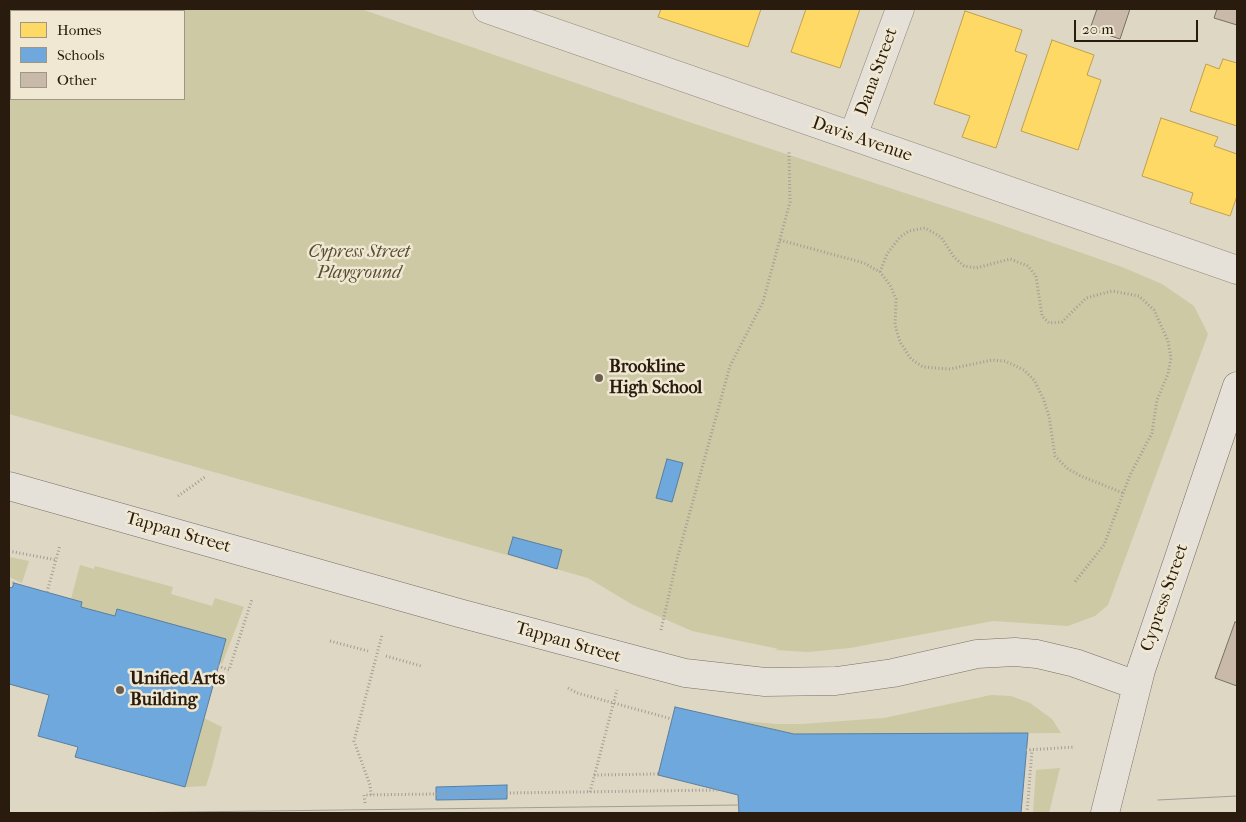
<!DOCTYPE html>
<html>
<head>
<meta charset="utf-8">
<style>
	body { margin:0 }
	#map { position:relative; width:1246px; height:822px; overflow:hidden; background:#ded7c4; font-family:"IM FELL French Canon",serif }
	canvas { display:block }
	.frame { position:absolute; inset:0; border:10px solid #291c0e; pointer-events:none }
	.legend { position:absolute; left:10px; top:10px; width:175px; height:90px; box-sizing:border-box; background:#f0e8d2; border:1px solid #a09684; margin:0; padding:6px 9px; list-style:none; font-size:15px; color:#291c0e }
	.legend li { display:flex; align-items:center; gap:10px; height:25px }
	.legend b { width:25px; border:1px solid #a09684 }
	.scale { position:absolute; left:1074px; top:20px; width:124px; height:22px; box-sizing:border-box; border:2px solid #291c0e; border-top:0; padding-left:6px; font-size:15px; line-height:18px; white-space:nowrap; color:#291c0e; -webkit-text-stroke:4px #f0e8d2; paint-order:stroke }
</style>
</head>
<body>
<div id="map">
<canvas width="1246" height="822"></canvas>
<div class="frame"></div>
<ul class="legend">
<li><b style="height:14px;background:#ffd966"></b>Homes</li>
<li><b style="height:14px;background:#6fa8dc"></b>Schools</li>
<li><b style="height:14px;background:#c9b9a9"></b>Other</li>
</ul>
<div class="scale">20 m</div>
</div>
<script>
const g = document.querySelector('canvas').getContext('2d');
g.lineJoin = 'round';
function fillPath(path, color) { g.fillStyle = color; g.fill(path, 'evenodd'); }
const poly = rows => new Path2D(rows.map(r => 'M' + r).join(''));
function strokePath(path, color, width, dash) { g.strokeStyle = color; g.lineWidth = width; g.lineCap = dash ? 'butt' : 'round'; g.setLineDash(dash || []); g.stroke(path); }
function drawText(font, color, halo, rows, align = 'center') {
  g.font = font + ' "IM FELL French Canon",serif'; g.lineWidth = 5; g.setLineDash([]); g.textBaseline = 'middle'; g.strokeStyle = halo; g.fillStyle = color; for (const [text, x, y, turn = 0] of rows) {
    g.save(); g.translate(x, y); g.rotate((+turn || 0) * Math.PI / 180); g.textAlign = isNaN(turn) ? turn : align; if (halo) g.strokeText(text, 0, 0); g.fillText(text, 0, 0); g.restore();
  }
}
fillPath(poly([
	[9,9,361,9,689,122,990,221,1122,267,1162,284,1194,306,1208,334,1108,605,1095,616,1068,626,993,621,850,648,808,652,775,650,779,649,692,631,633,605,588,578,9,414],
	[11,11,184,11,184,99,11,99],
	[9,557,29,561,22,583,9,577],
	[80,565,94,569,95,566,173,587,171,594,212,606,215,598,244,607,222,664,165,623,117,609,115,616,81,607,82,602,71,599],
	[991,695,1011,696,1030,703,1052,719,1061,733,794,734,733,720,776,724,801,724,884,718],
	[204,718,222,727,212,767,206,786,185,787],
	[1060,768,1049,813,1033,813,1036,770]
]), '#ccc9a4');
const homes = poly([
	[661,9,761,9,748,47,658,17,661,9],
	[806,9,860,9,840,68,791,52,806,9],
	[965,11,1022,30,1015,51,1027,55,996,148,962,137,970,116,934,104,965,11],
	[1052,40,1094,55,1087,75,1101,80,1078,150,1021,131,1052,40],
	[1223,59,1237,63,1237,126,1190,111,1206,64,1219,69,1223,59],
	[1161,118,1218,137,1214,146,1237,154,1237,196,1230,216,1190,203,1193,193,1142,176,1161,118]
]);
fillPath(homes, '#ffd966');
strokePath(homes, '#bfa04c', 1);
const schools = poly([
	[667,459,683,463,672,502,656,498,667,459],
	[513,537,562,550,557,569,508,554,513,537],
	[14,583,82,602,81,607,115,616,117,609,226,639,185,787,75,757,78,747,38,736,49,695,9,684,9,587,12,588,14,583],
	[675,707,794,734,1028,733,1021,813,739,813,738,795,658,775,675,707],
	[507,785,507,799,436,800,436,787,507,785]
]);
fillPath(schools, '#6fa8dc');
strokePath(schools, '#5a7e9e', 1);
const building = poly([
	[1097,9,1130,9,1120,39,1090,29,1097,9],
	[1217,9,1237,9,1237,25,1214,18,1217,9],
	[1235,622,1237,623,1237,686,1215,678,1235,622]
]);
fillPath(building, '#c9b9a9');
strokePath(building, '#767065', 1);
const street = poly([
	[487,9,1237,270],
	[853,136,900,9]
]);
const secondary = poly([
	[9,486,459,613,685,673,765,682,836,681,893,673,977,654,1015,652,1037,654,1075,663,1136,685],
	[1105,813,1141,670,1237,386]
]);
strokePath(street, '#8f897d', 29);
strokePath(secondary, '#767065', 29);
strokePath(poly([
	[780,240,864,263,880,272,890,285,896,299,895,325,900,342,911,359,923,367,950,369,992,360,1005,361,1024,370,1034,380,1043,398,1049,416,1055,456,1068,469,1081,476,1123,493],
	[880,272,887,254,900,237,909,231,925,228,941,237,954,257,964,266,976,268,1010,259,1028,266,1036,276,1042,316,1049,323,1062,322,1086,298,1112,291,1139,296,1154,310,1168,341,1171,358,1168,374,1157,400,1152,433,1130,475,1104,545,1074,583],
	[178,496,205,477],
	[9,551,56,560],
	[9,582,14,583],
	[47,592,60,545],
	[661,630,677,559,730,366,763,302,790,202,789,152],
	[330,641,368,651],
	[386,656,421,666],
	[218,666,229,670,252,599],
	[568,688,577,693,672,719],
	[1026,750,1075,747],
	[594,775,658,774],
	[590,792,617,690],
	[371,795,370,785,354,741,382,635],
	[365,803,364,795,719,790],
	[1027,813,1032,750]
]), '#a29d95', 3, [1, 2.5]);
strokePath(street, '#e5e1d8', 28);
strokePath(secondary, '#e5e1d8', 28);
strokePath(poly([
	[1158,800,1237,796],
	[107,813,739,805]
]), '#a29d95', 1);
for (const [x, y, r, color] of [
	[599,378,5,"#685d4e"],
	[120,690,5,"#685d4e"]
]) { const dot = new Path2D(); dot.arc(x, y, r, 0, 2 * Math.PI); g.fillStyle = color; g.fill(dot); strokePath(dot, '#f0e8d2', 2); }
drawText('18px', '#291c0e', '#f0e8d2', [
	["Dana Street",877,72,-70],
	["Davis Avenue",862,140,19],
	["Tappan Street",178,533,16],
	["Cypress Street",1165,598,-71],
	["Tappan Street",568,643,16]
]);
drawText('italic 18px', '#564d33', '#f0e8d2', [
	["Cypress Street",359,253],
	["Playground",359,274]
]);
drawText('bold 18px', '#291c0e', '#f0e8d2', [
	["Brookline",609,368],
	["High School",609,389],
	["Unified Arts",130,680],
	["Building",130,701]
], 'left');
</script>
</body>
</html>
